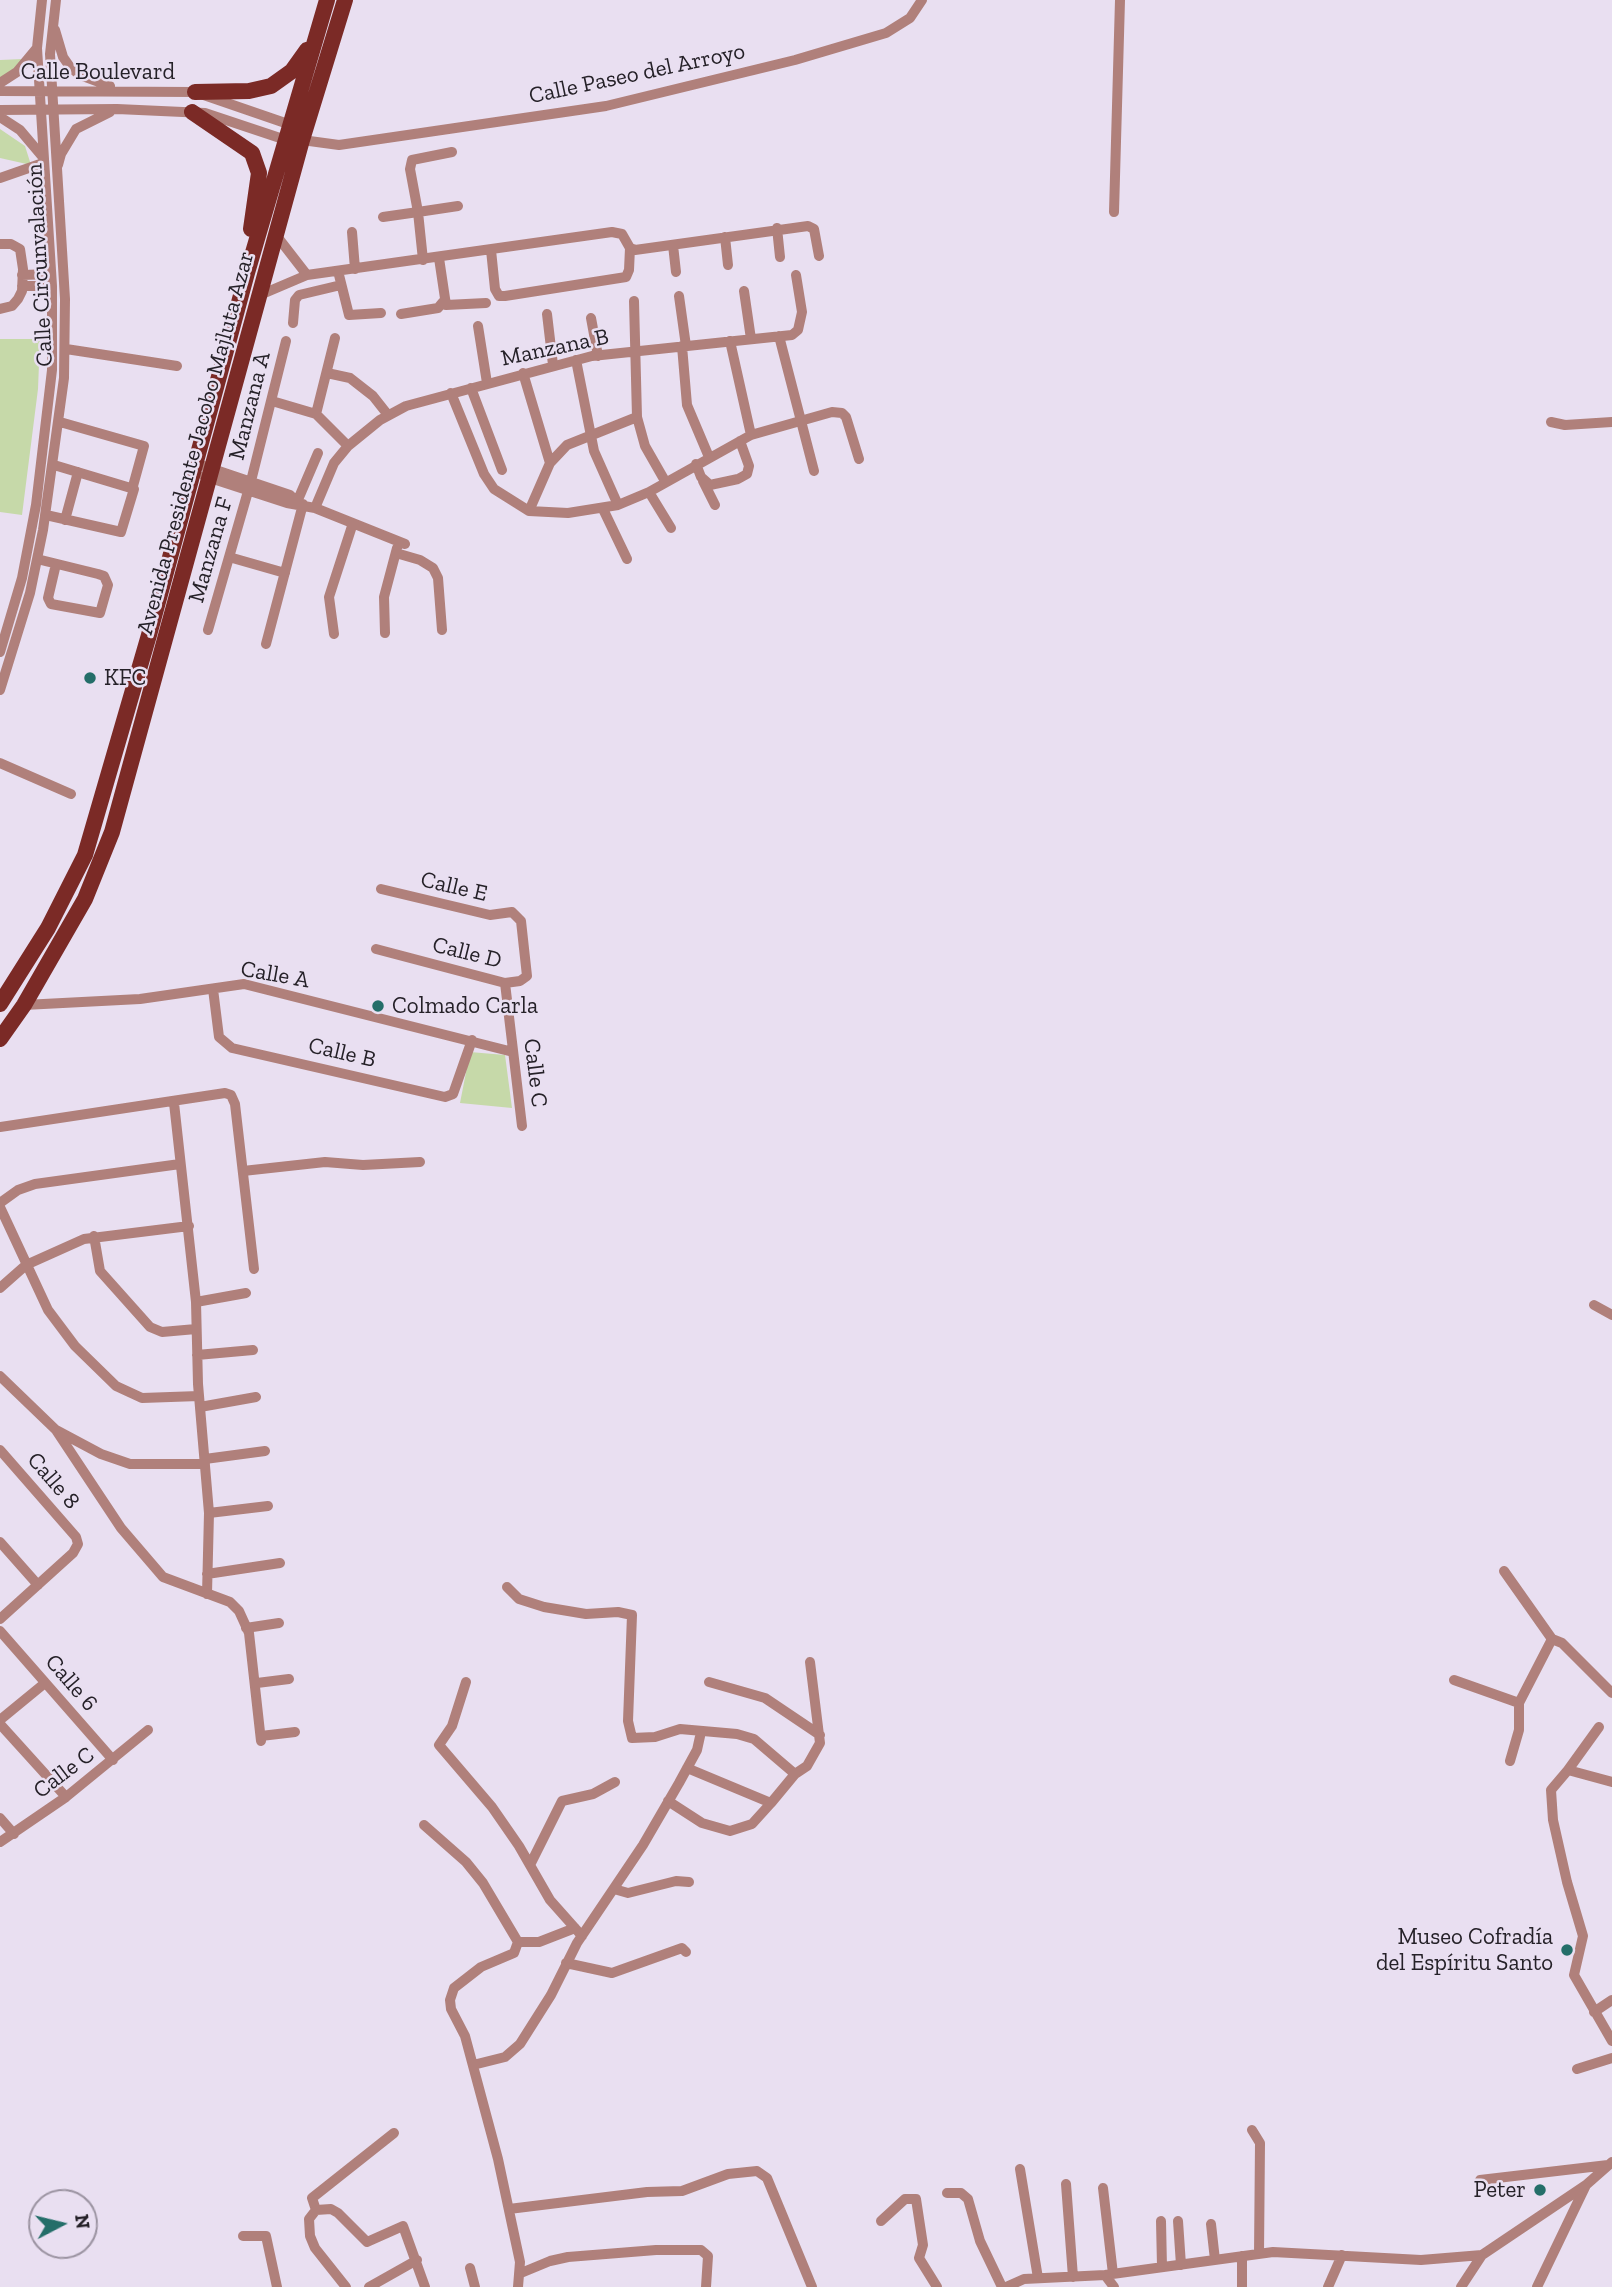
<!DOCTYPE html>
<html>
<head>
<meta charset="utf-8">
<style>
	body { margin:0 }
	#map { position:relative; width:1612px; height:2287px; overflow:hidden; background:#e9dff1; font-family:"Zilla Slab",serif }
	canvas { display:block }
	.north { position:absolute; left:28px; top:2189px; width:70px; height:70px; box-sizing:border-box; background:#e9dff1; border:2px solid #9b93a1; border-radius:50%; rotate:83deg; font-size:19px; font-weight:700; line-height:28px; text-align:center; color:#252128 }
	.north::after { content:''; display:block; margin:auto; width:24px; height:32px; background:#246e69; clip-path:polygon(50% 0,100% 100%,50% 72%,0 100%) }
</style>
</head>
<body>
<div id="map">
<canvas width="1612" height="2287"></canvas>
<div class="north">N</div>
</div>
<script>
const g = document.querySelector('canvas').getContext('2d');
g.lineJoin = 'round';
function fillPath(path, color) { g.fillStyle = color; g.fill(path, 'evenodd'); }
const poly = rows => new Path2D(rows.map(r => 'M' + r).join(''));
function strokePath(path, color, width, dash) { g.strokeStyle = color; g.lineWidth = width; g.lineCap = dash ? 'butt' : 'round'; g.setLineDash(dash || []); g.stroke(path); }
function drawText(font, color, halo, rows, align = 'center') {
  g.font = font + ' "Zilla Slab",serif'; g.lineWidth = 5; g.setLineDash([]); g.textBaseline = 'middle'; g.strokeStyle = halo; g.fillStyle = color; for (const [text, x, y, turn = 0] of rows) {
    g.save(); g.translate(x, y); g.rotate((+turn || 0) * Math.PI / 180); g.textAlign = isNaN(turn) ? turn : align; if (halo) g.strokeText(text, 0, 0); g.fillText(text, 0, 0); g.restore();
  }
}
fillPath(poly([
	[23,59,13,76,0,80,0,60],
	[0,129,25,146,31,165,0,158],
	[0,339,40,339,38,389,22,515,0,512],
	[470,1052,505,1055,512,1108,460,1103]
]), '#c6d9a9');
strokePath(poly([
	[55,30,63,57,70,67,80,75,110,86],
	[0,83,17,72,37,48],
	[0,91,195,92,291,125],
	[0,110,117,109,205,113,286,140],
	[0,117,20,130,42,156],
	[302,140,339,145,606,106,795,60,886,33,910,18,922,0],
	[58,165,61,154,76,129,110,112],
	[0,178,43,163],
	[1114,212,1120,0],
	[383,217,418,212,410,169,412,160,452,152],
	[777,228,780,257],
	[352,232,355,269],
	[276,235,307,275],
	[725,237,728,265],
	[0,244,11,244,20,249,23,269,22,291,18,299,12,306,0,309],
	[673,245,676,272],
	[491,250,495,289,499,296,505,296,626,277,629,270,630,248],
	[439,258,446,305,486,303],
	[423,260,418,212,458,206],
	[338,271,349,315,381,313],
	[22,275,51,274],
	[22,286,52,286],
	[744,291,751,339],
	[260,295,307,275,612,232,622,234,630,248,635,250,808,226,814,229,819,256],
	[679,296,686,346],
	[634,301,637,417,645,446,665,481],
	[401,314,438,308,443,302],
	[547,314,553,365],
	[591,318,598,356],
	[293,323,295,300,299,295,341,285],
	[478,326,487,383],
	[779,336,814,471],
	[730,341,751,435],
	[682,346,687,405,709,457],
	[66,349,177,366],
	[576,360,594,451,618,505],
	[327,373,350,378,373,396,388,415],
	[523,373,550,463],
	[471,388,502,470],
	[451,393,484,474,494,489,529,511,568,513,618,505,649,492,751,435,832,412,842,413,846,417,859,459],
	[272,401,316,414,348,446],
	[316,414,335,338],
	[60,422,144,446,133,486],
	[1551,422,1565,425,1612,422],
	[195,463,290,495,297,502],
	[696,464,701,477,710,485,738,479,747,474,749,466,740,441],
	[204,476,287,503,315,508,405,544],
	[703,481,715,505],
	[649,492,671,528],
	[297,502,318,453],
	[315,508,334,463,348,446,380,420,406,406,592,356,792,335,798,330,802,312,796,275],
	[603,509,627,559],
	[529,511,550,463,567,445,637,417],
	[46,515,121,532,134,489,54,465],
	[65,520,78,472],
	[396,553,420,560,433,568,438,578,442,630],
	[229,557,285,573],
	[37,559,98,574,104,576,108,585,100,613,51,604,48,598,56,564],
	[208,630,251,481,286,341],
	[385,633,384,597,397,548],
	[334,634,329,597,353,523],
	[266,644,303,504],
	[0,652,22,578,36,505,52,370,52,286,37,48,42,0],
	[0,690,30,593,43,530,64,378,65,299,50,54,56,0],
	[0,763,71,794],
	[376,949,505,983,520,981,527,976,521,921,512,912,490,915,381,889],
	[505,983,522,1126],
	[213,989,219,1037,232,1048,445,1097,453,1094,472,1040],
	[24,1005,140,999,244,984,513,1052],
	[174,1103,196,1302,198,1384,209,1513,207,1594],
	[0,1127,225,1093,231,1095,235,1104,254,1269],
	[243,1171,325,1162,363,1165,420,1162],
	[0,1203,18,1190,35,1184,180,1164],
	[0,1207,48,1310,75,1346,116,1386,142,1398,199,1396],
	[94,1236,100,1271,150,1327,162,1332,196,1329],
	[0,1288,26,1265,84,1239,189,1226],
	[196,1302,246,1293],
	[1594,1305,1612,1315],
	[197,1355,253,1350],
	[0,1376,56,1430,101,1454,130,1464,205,1464],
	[200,1407,256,1397],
	[56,1430,121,1528,163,1577,230,1602,239,1611,249,1633,261,1741],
	[0,1450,76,1537,78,1544,73,1553,0,1619],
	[205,1459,265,1451],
	[209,1513,268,1506],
	[0,1542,38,1585],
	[1504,1571,1552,1639,1562,1643,1612,1693],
	[207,1574,280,1563],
	[507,1587,519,1599,544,1607,586,1614,618,1612,632,1615,628,1721,632,1738,655,1737,680,1729,737,1734,754,1739,795,1774],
	[246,1628,279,1623],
	[0,1631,113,1760],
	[1454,1680,1519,1703],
	[466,1682,452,1726,439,1745,492,1807,519,1846,550,1900,582,1936],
	[709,1682,765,1698,820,1735],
	[257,1683,289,1679],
	[0,1720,45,1683],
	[0,1724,66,1797],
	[1599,1727,1568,1770,1612,1782],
	[261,1736,295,1732],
	[1510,1761,1519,1730,1519,1703,1552,1639],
	[687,1768,771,1803,795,1774,807,1766,820,1743,810,1662],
	[1568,1770,1551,1790,1553,1820,1567,1882,1583,1936,1574,1975,1612,2041],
	[668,1801,702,1823,730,1831,752,1824,771,1803],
	[0,1818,14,1834],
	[424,1825,466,1862,483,1883,518,1942,539,1942,575,1928],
	[0,1842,66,1797,148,1730],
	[530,1865,562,1801,593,1794,615,1782],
	[614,1889,628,1893,676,1881,689,1882],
	[566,1963,612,1973,682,1948,686,1952],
	[1594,2012,1612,2000],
	[473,2065,505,2057,520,2044,551,1995,577,1943,643,1845,679,1783,697,1750,701,1732],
	[1577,2069,1612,2058],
	[1252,2130,1260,2143,1259,2254],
	[1020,2169,1038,2278],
	[1480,2180,1608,2165],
	[1066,2184,1073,2277],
	[1103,2188,1113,2274],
	[947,2193,961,2193,968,2199,980,2241,1002,2287],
	[509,2209,647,2192,682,2191,728,2174,757,2171,767,2178,812,2287],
	[316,2210,312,2198,394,2133],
	[881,2221,905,2199,916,2199,923,2245,919,2258,937,2287],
	[1161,2221,1162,2267],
	[1178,2221,1181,2265],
	[1211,2224,1215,2260],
	[243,2236,266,2236,277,2287],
	[1242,2256,1242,2287],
	[470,2268,475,2287],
	[521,2273,550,2261,568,2257,656,2250,701,2250,708,2256,706,2287],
	[1105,2275,1114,2287],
	[346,2287,315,2248,310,2236,309,2219,316,2210,331,2209,338,2213,367,2242,403,2226,425,2287],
	[369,2287,417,2260],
	[518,2287,520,2262,498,2159,465,2036,451,2009,450,2000,454,1988,481,1967,514,1953,518,1942],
	[1006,2287,1024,2279,1105,2275,1273,2252,1421,2260,1482,2255],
	[1328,2287,1342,2255],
	[1461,2287,1482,2255,1586,2185],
	[1537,2287,1586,2185,1612,2162]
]), '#b0807b', 10);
strokePath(poly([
	[195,92,249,91,271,86,292,71,307,50],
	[192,112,252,153,259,173,251,229],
	[0,1004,48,928,85,855,149,635,247,273,327,0],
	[0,1039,24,1005,85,899,112,832,302,140,345,0]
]), '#7b2a26', 16);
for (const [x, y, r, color] of [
	[90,678,7,"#246e69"],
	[378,1006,7,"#246e69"],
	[1567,1950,7,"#246e69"],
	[1540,2190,7,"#246e69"]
]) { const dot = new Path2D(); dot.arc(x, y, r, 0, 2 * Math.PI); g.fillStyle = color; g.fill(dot); strokePath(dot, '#e9dff1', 2.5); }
drawText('23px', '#252128', '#e9dff1', [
	["Calle Boulevard",98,72],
	["Calle Paseo del Arroyo",637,74,-12],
	["Calle Circunvalación",40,265,-93],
	["Manzana B",555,348,-12],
	["Manzana A",250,406,-76],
	["Avenida Presidente Jacobo Majluta Azar",196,443,-75],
	["Manzana F",211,550,-74],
	["Calle E",454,887,13],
	["Calle D",467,953,14],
	["Calle A",275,975,10],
	["Calle B",342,1053,13],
	["Calle C",535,1073,83],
	["Calle 8",53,1481,49],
	["Calle 6",71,1683,49],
	["Calle C",64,1773,-37]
]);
drawText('23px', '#252128', '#e9dff1', [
	["KFC",104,678],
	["Colmado Carla",392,1006],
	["Museo Cofradía",1553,1937,"right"],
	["del Espíritu Santo",1553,1963,"right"],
	["Peter",1526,2190,"right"]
], 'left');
</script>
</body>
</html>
